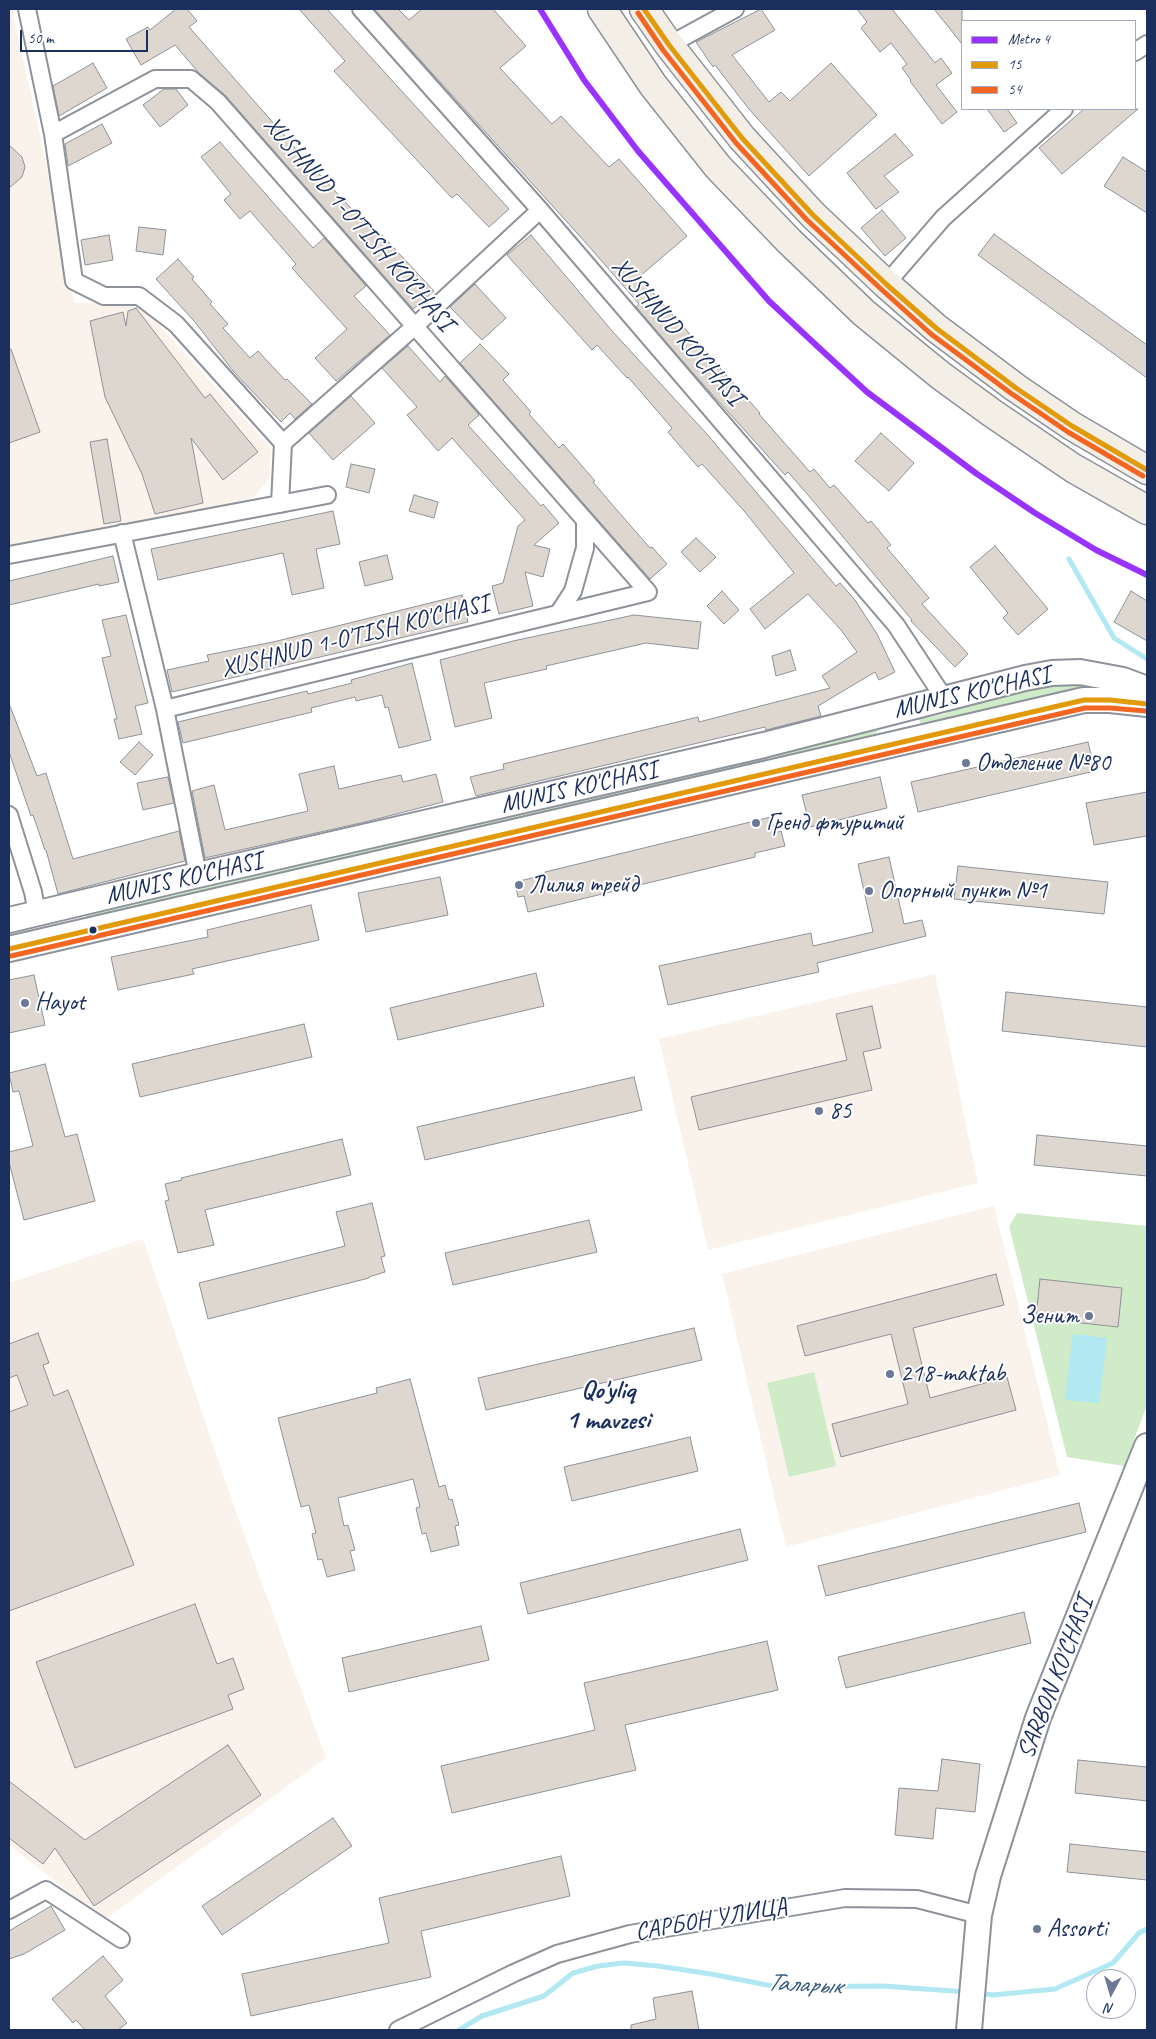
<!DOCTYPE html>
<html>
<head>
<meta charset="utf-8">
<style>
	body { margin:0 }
	#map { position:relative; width:1156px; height:2039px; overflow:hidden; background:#fff; font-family:Caveat,sans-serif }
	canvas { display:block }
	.frame { position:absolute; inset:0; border:10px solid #1b2f5e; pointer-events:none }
	.legend { position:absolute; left:961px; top:20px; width:175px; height:90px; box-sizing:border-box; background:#fff; border:1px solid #a4acbf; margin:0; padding:6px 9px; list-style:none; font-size:15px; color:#1b2f5e }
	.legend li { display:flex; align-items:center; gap:10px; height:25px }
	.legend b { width:25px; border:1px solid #a4acbf }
	.north { position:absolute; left:1086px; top:1969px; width:50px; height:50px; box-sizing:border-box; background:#fff; border:1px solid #a4acbf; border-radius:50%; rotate:186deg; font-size:14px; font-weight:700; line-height:20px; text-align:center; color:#1b2f5e }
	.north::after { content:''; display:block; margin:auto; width:18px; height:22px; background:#6b7896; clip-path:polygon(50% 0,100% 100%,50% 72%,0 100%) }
	.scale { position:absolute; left:20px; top:30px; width:128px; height:22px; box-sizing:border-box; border:2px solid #1b2f5e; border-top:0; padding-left:6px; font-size:15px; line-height:18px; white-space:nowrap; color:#1b2f5e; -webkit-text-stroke:4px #fff; paint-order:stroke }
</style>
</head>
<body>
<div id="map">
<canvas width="1156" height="2039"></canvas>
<div class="frame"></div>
<ul class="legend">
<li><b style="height:6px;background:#93f"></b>Metro 4</li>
<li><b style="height:6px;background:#e19a09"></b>15</li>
<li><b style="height:6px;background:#f26522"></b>54</li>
</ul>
<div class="north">N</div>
<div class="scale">50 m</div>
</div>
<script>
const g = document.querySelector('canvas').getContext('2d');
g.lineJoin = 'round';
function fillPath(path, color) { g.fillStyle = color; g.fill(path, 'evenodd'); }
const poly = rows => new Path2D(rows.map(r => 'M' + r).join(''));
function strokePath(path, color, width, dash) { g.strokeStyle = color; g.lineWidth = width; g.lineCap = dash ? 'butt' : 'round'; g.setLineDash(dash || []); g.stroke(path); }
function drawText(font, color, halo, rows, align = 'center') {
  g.font = font + ' Caveat,sans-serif'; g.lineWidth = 4; g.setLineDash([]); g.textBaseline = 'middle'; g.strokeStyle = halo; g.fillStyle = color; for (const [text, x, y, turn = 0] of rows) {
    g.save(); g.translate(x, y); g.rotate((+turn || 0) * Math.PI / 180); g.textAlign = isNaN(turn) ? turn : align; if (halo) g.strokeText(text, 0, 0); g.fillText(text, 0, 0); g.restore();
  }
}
fillPath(poly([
	[9,9,12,9,40,135,74,303,138,302,271,448,269,479,253,498,165,519,9,547],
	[935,974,978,1183,708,1250,659,1039],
	[994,1206,1060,1475,786,1547,722,1274],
	[143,1239,237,1515,326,1758,104,1920,9,1845,9,1283]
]), '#faf3ec');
fillPath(poly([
	[1054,680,1086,681,1092,687,1087,693,923,729,919,719,945,714,965,702],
	[876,728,878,739,778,762,776,751],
	[752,757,756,767,88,922,86,913],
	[1017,1213,1147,1226,1147,1405,1124,1466,1067,1457,1009,1226],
	[814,1372,836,1466,789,1477,767,1383]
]), '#cfebc8');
fillPath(poly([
	[1073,1334,1107,1338,1099,1403,1065,1400]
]), '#b1e8f1');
strokePath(poly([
	[1069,559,1114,638,1147,659],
	[978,1993,993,1995,1055,1989,1113,1963,1139,1933,1147,1929],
	[459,2030,482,2016,544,1996,573,1973,598,1966,624,1963,658,1966,711,1974,777,1987,883,1986,967,1992]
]), '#b1e8f1', 5);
const building = poly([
	[176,9,187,9,197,21,189,27,305,159,377,236,380,233,434,291,413,309,225,95,199,73,175,45,141,65,126,39,148,27,150,30,176,9],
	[299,9,327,9,509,209,489,227,457,194,452,198,334,71,345,61,299,9],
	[374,9,398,9,409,20,422,9,493,9,526,46,500,68,552,124,561,116,609,167,619,159,687,236,639,277,760,413,759,414,810,472,814,469,830,488,834,485,868,523,871,521,891,545,887,548,929,598,922,604,968,654,955,667,911,621,912,620,814,502,788,472,785,475,692,372,636,307,639,304,586,243,374,9],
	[761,9,775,30,732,55,769,102,781,92,790,101,831,63,877,115,809,176,748,108,715,65,713,67,696,42,761,9],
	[857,9,892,9,935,63,941,58,952,73,936,85,957,112,942,124,910,81,911,80,902,68,907,64,891,43,880,52,861,28,867,22,857,9],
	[934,9,962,9,962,44,934,9],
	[93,63,107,88,59,116,53,86,93,63],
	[164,89,176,89,188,105,160,127,143,105,164,89],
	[987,109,1007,109,1017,123,1004,132,987,109],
	[1084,109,1138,109,1062,174,1039,148,1084,109],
	[102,124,112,143,68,166,65,144,102,124],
	[895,134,913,155,884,176,899,192,876,209,847,173,895,134],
	[220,142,313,248,324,238,366,286,354,296,390,335,336,381,315,358,347,329,292,268,296,264,250,211,240,219,224,200,231,194,201,157,220,142],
	[9,145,22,157,25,167,22,177,9,188,9,145],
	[1123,157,1147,172,1147,213,1104,186,1123,157],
	[882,210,906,238,885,256,861,228,882,210],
	[139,227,166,230,163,255,136,251,139,227],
	[994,234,1147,345,1147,378,978,255,994,234],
	[109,235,113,260,85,265,81,240,109,235],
	[531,235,613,332,705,432,836,586,840,583,855,600,877,634,895,672,879,680,875,672,818,706,821,716,766,730,765,727,476,796,470,777,504,769,503,764,698,717,699,722,830,688,822,676,857,652,841,630,808,594,765,629,750,609,794,573,745,512,702,464,698,467,668,432,672,428,628,377,627,378,597,345,592,350,507,255,531,235],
	[178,259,194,277,192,279,212,302,210,304,228,324,223,328,250,358,258,351,285,380,287,379,312,404,295,419,290,413,281,422,234,372,194,321,156,279,178,259],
	[475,284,506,318,482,340,450,307,475,284],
	[136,308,205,398,210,394,258,452,223,480,191,438,203,503,155,514,142,474,105,397,90,321,123,312,126,326,128,311,136,308],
	[480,344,509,374,503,380,531,412,529,414,559,448,563,444,595,481,593,482,616,509,650,548,652,547,667,564,650,579,460,363,480,344],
	[408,346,440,382,445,376,479,415,468,425,541,506,543,504,559,523,534,545,550,549,543,577,525,572,533,606,499,614,492,586,503,583,518,526,525,520,452,438,438,451,407,415,417,407,382,368,408,346],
	[9,349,11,349,40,432,9,443,9,349],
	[351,396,375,423,333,460,309,433,351,396],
	[881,433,914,463,889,491,855,461,881,433],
	[107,439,121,521,104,524,90,442,107,439],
	[351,464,375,469,369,493,346,487,351,464],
	[414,495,438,502,434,518,409,511,414,495],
	[333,511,340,544,316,549,324,588,292,595,283,553,158,580,151,549,333,511],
	[696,538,716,557,700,572,681,552,696,538],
	[995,546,1048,609,1018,635,1003,618,1008,613,970,567,995,546],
	[387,555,393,579,365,586,359,562,387,555],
	[113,556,119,582,99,586,99,584,9,605,9,581,113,556],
	[722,591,739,610,724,624,707,606,722,591],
	[1131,591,1147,601,1147,641,1114,622,1131,591],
	[462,595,468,622,172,692,167,670,209,661,207,655,273,642,462,595],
	[126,615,148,703,135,706,142,734,119,739,114,719,117,719,102,658,111,656,102,620,126,615],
	[634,615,701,622,698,649,646,643,546,666,547,669,484,683,492,718,455,727,440,660,513,641,634,615],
	[790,650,796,670,776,676,772,656,790,650],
	[412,663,431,740,399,748,388,707,385,708,382,695,356,701,355,697,311,708,312,712,183,743,178,722,307,691,308,694,352,683,351,680,412,663],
	[9,706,10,706,37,776,46,773,73,859,179,831,185,861,58,894,46,850,45,850,33,815,31,816,9,752,9,706],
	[139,742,153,755,135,775,120,762,139,742],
	[1088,742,1095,771,918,812,911,782,1088,742],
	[334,766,339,789,401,775,403,782,436,774,443,802,365,822,205,858,192,791,214,785,225,830,308,811,299,774,334,766],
	[168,777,174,803,143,810,137,783,168,777],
	[880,777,887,808,810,827,802,795,880,777],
	[1147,792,1147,836,1094,845,1086,803,1147,792],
	[771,817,775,833,781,831,785,846,755,853,755,857,528,912,524,896,518,897,515,882,545,875,545,872,771,817],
	[889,857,904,924,922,920,926,936,817,963,819,972,668,1005,659,966,811,933,813,946,873,932,858,864,889,857],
	[958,866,1108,882,1104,914,954,899,958,866],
	[440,877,448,915,366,932,358,893,440,877],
	[311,905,319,940,192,969,194,974,118,990,111,957,208,937,207,930,311,905],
	[536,973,544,1006,398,1040,390,1008,536,973],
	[34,975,45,1025,9,1033,9,980,34,975],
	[1006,992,1147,1007,1147,1047,1002,1031,1006,992],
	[872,1006,881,1048,863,1052,872,1090,699,1130,691,1097,847,1060,836,1014,872,1006],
	[304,1024,312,1057,140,1097,132,1064,304,1024],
	[45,1064,65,1137,77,1134,95,1201,24,1220,9,1162,9,1152,33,1146,19,1091,13,1092,9,1073,45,1064],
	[634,1077,642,1110,425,1160,417,1127,634,1077],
	[1037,1135,1147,1146,1147,1176,1034,1165,1037,1135],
	[342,1139,351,1175,205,1210,214,1245,178,1253,165,1201,169,1200,165,1184,182,1180,181,1178,342,1139],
	[372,1203,385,1256,381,1257,385,1272,369,1277,369,1278,208,1319,199,1283,345,1246,336,1212,372,1203],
	[589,1220,597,1252,453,1285,445,1253,589,1220],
	[996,1274,1004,1305,913,1328,930,1398,1007,1377,1016,1410,841,1457,832,1424,908,1404,891,1334,805,1356,797,1326,996,1274],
	[1040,1279,1122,1288,1118,1327,1036,1318,1040,1279],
	[694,1328,702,1360,486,1410,478,1378,694,1328],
	[38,1333,49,1363,43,1365,54,1396,68,1390,134,1565,9,1611,9,1412,28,1405,17,1375,9,1378,9,1344,38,1333],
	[410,1379,439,1487,445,1485,449,1500,452,1499,459,1525,455,1526,459,1545,431,1552,426,1533,422,1534,416,1508,420,1507,413,1479,338,1498,344,1526,348,1525,355,1550,350,1551,355,1570,327,1577,322,1559,318,1560,312,1534,316,1533,309,1505,301,1507,278,1418,377,1393,376,1388,410,1379],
	[690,1437,698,1471,572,1501,564,1467,690,1437],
	[1079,1503,1086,1532,826,1596,818,1566,1079,1503],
	[740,1529,748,1560,528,1614,520,1583,740,1529],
	[195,1604,217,1664,233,1658,244,1689,228,1695,233,1709,75,1768,36,1662,195,1604],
	[1024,1612,1031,1643,846,1688,838,1657,1024,1612],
	[481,1626,489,1660,349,1692,342,1658,481,1626],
	[767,1641,778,1690,625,1725,636,1770,452,1813,441,1766,595,1730,584,1683,767,1641],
	[228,1745,261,1795,94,1906,55,1848,43,1864,9,1838,9,1781,85,1840,228,1745],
	[942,1759,980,1764,975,1812,936,1808,933,1839,895,1835,899,1788,938,1791,942,1759],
	[1078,1760,1147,1767,1147,1801,1075,1793,1078,1760],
	[333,1818,352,1846,222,1935,202,1906,333,1818],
	[1070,1844,1147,1852,1147,1880,1067,1872,1070,1844],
	[561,1856,570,1896,421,1931,431,1977,251,2016,242,1974,389,1943,379,1898,561,1856],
	[51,1906,65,1930,24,1954,9,1959,9,1931,51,1906],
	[103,1956,123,1980,105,1996,127,2023,118,2030,85,2030,76,2020,73,2023,52,1999,103,1956],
	[692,1991,699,2030,631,2030,631,2025,656,2019,653,1998,692,1991]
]);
fillPath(building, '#ded7cf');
strokePath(building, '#8e929a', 1);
const street = poly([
	[27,9,53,134,74,281,104,296,139,296,176,324,283,443,280,504],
	[361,9,540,210,896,625,944,698],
	[669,45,735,9],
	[1135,52,1147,44],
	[53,134,155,79,191,79,218,102,648,592,165,709],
	[886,284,943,218,1064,109],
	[283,443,415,326,540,210],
	[122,533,165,709,198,875],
	[9,555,327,495],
	[558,614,573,591,585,548,585,520],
	[9,815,33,892,37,914],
	[9,1910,46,1890,121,1939],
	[398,2030,514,1973,557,1954,630,1934,845,1898,917,1899,979,1915]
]);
const secondary = poly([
	[9,920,198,875,764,745,1025,678,1052,673,1080,672,1123,680,1147,689],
	[9,949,1084,700,1110,700,1147,704],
	[969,2030,979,1915,988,1876,1038,1718,1147,1446]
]);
const highway = poly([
	[602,9,653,85,718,167,789,241,864,313,940,375,992,413,1073,468,1147,510],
	[644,9,669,45,742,138,813,215,886,284,936,328,1016,388,1072,426,1147,470]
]);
strokePath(street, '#8e929a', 20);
strokePath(secondary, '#8e929a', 28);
strokePath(highway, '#8e929a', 31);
strokePath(street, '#fff', 16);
strokePath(secondary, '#fff', 24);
strokePath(highway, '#f3efe7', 28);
strokePath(poly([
	[644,9,669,45,742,138,813,215,886,284,936,328,1016,388,1072,426,1147,470],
	[9,949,1084,700,1110,700,1147,704]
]), '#e19a09', 5);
strokePath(poly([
	[638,13,663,50,736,143,807,220,881,289,931,334,1012,394,1068,432,1143,476],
	[11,956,1085,708,1110,708,1146,711]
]), '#f26522', 5);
strokePath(poly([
	[540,9,584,80,638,151,769,301,816,345,867,392,977,474,1035,513,1096,550,1147,575]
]), '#93f', 6);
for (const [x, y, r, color] of [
	[966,763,5,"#6b7896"],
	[756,823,5,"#6b7896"],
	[519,885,5,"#6b7896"],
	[869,891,5,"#6b7896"],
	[93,930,4.5,"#1b2f5e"],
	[25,1003,5,"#6b7896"],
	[819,1111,5,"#6b7896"],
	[1089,1316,5,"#6b7896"],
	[890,1374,5,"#6b7896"],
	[1037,1929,5,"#6b7896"]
]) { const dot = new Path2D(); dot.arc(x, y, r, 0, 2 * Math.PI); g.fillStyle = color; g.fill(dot); strokePath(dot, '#fff', 2); }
drawText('25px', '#1b2f5e', '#fff', [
	["XUSHNUD 1-O'TISH KO'CHASI",358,224,49],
	["XUSHNUD KO'CHASI",677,332,49],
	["XUSHNUD 1-O'TISH KO'CHASI",355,637,-14],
	["MUNIS KO'CHASI",972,693,-13],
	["MUNIS KO'CHASI",579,788,-13],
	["MUNIS KO'CHASI",184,879,-13],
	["SARBON KO'CHASI",1056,1678,-69],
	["САРБОН УЛИЦА",711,1920,-10]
]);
drawText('25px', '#1b2f5e', '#fff', [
	["Отделение №80",976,763],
	["Гренд фтуритий",766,823],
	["Лилия трейд",529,885],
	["Опорный пункт №1",879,891],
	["Hayot",35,1003],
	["85",829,1111],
	["Зенит",1079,1316,"right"],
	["218-maktab",900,1374],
	["Assorti",1047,1929]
], 'left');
drawText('bold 26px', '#1b2f5e', '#fff', [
	["Qo'yliq",608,1391],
	["1 mavzesi",608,1421]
]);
drawText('italic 26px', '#385b81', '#fff', [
	["Таларык",804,1985,3]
]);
</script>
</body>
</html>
